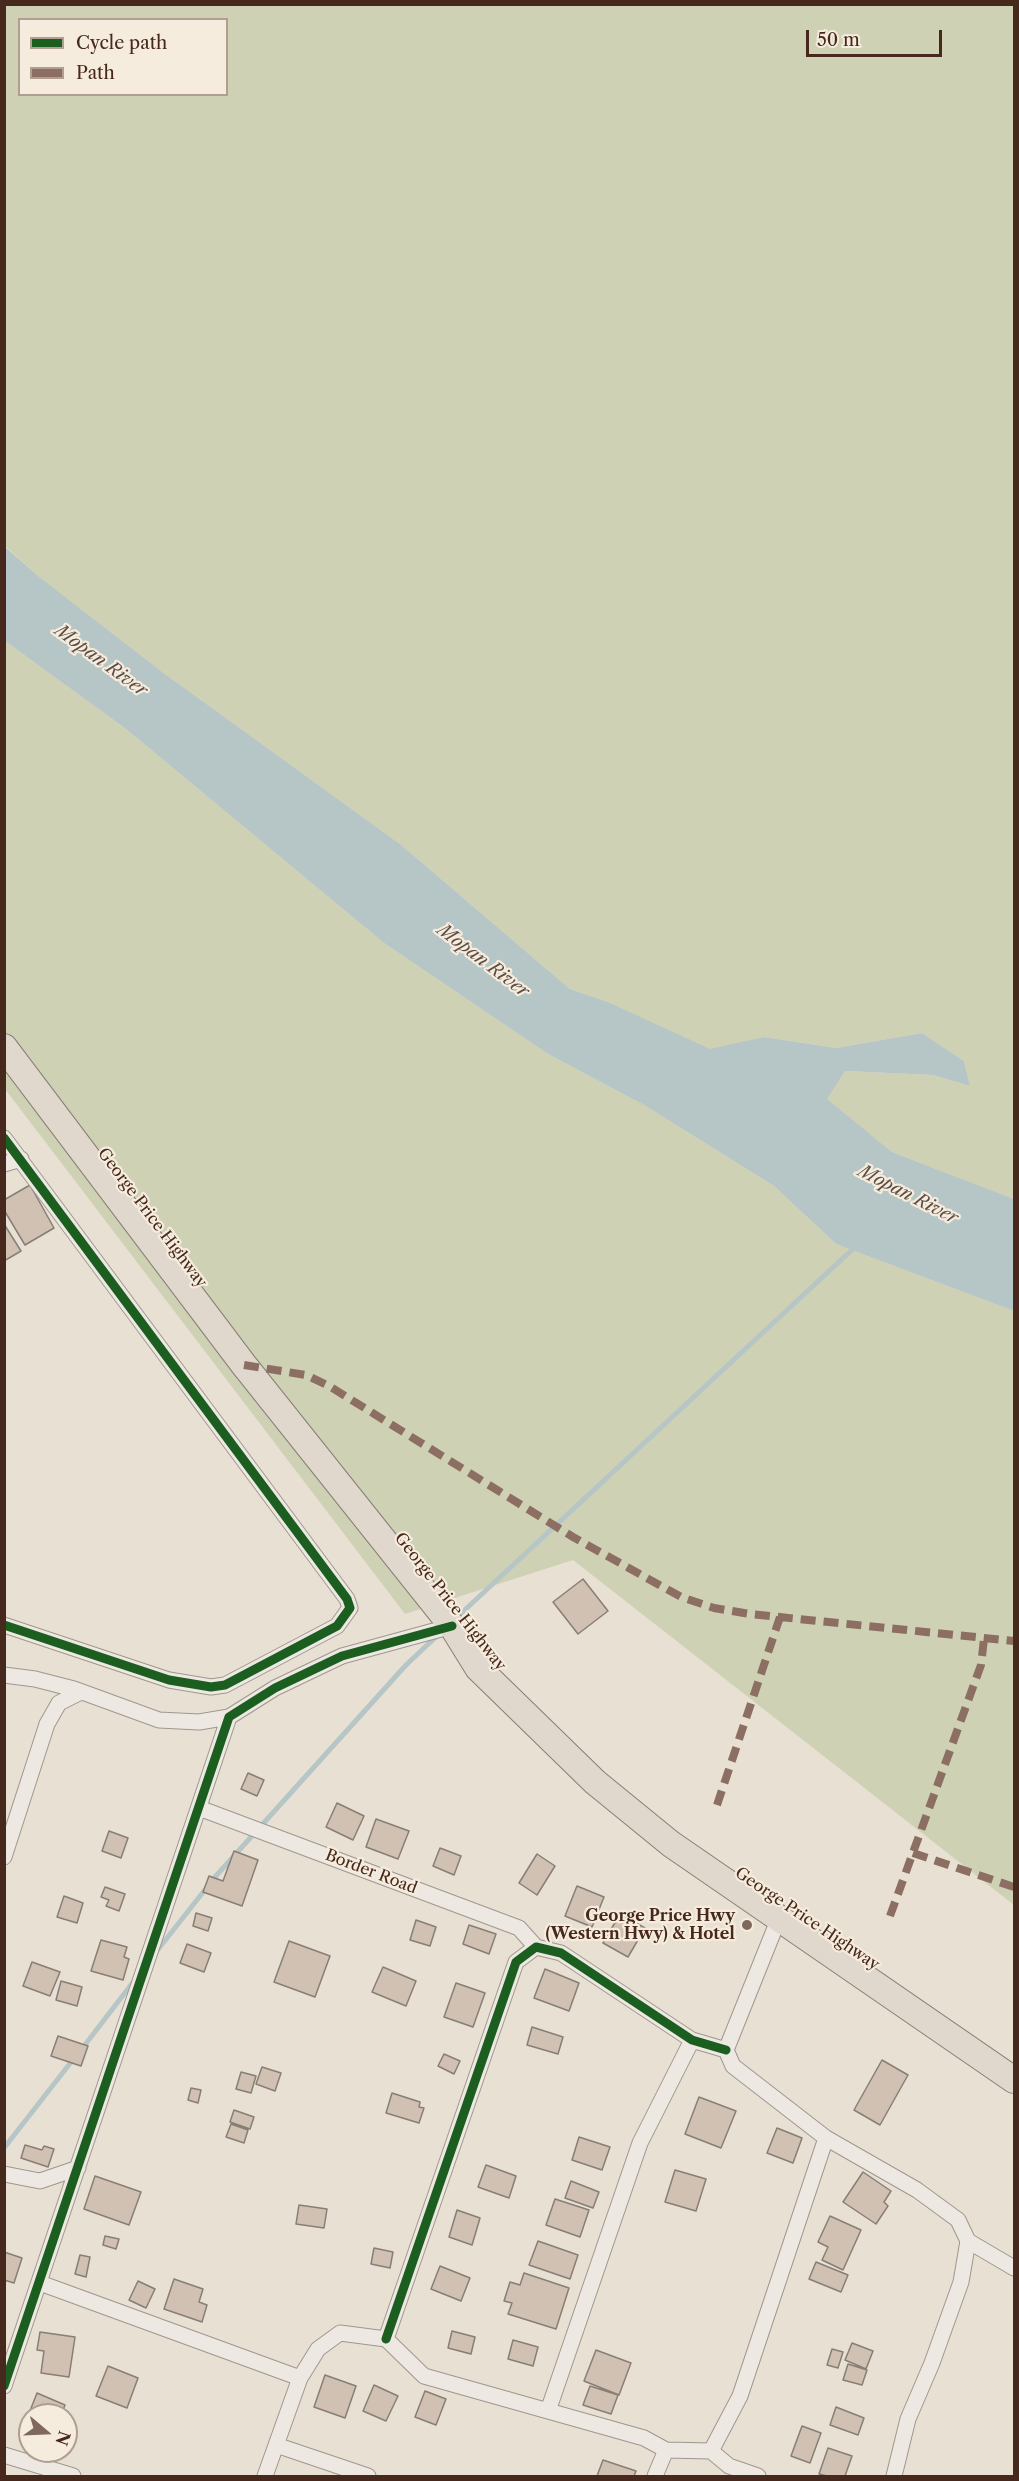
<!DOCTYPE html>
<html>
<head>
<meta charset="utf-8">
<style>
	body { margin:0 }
	#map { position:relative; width:1019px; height:2481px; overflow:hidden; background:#e8e0d3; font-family:"Libre Caslon Text",serif }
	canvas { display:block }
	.frame { position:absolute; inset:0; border:6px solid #46291c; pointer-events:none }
	.legend { position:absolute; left:18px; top:18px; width:210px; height:78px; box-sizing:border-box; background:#f6ecdd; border:2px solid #b09e90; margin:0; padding:8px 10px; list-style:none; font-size:18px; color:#46291c }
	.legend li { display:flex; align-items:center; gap:12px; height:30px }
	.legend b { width:30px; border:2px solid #b09e90 }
	.north { position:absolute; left:18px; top:2403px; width:60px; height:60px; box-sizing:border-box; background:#f6ecdd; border:2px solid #b09e90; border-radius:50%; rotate:109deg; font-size:16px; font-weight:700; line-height:24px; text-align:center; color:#46291c }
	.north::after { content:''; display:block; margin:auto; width:21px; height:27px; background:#7f695c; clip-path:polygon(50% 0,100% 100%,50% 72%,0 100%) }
	.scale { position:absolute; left:806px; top:30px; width:136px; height:27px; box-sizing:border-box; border:3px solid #46291c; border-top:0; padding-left:8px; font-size:18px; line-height:21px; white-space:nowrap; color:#46291c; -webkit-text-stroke:4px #f6ecdd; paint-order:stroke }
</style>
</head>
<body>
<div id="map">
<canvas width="1019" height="2481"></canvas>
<div class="frame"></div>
<ul class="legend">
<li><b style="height:8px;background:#1b5e20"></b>Cycle path</li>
<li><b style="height:8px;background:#8d6e63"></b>Path</li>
</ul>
<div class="north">N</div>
<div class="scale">50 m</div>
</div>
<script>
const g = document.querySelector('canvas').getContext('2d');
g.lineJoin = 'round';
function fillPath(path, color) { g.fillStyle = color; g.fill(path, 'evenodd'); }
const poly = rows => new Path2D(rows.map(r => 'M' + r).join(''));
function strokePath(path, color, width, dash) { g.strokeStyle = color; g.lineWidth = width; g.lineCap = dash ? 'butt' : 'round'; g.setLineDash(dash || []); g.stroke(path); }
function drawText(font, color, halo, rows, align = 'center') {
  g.font = font + ' "Libre Caslon Text",serif'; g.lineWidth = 4.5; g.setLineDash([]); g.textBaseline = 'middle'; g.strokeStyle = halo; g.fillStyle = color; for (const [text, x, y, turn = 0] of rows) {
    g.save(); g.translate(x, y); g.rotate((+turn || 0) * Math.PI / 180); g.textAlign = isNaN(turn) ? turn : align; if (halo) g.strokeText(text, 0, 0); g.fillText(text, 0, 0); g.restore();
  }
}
fillPath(poly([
	[4,5,1014,5,1014,1199,892,1152,826,1099,845,1071,933,1075,970,1086,964,1061,922,1033,836,1048,764,1037,710,1050,608,1002,570,989,400,844,165,674,37,575,5,546],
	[20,20,226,20,226,94,20,94],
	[5,641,126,729,384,943,548,1054,644,1105,774,1186,836,1244,1014,1311,1014,1905,573,1560,405,1614,5,1089]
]), '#ced1b3');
fillPath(poly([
	[4,546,37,575,165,674,400,844,570,989,608,1002,710,1049,764,1037,836,1048,922,1033,964,1061,970,1086,933,1075,845,1071,827,1099,892,1152,1014,1199,1014,1311,836,1244,774,1186,644,1105,548,1054,384,943,126,729,5,641]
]), '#b6c6c6');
strokePath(poly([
	[454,1620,856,1246],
	[156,1952,215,1877,406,1665,439,1634],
	[81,2050,134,1981],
	[4,2148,75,2057]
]), '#b6c6c6', 5);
const building = poly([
	[30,1185,54,1228,25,1245,4,1210,4,1200,30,1185],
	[4,1224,21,1251,4,1261,4,1224],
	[583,1579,608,1611,578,1634,553,1602,583,1579],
	[248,1773,264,1780,257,1796,241,1789,248,1773],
	[337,1803,364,1816,353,1840,326,1827,337,1803],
	[376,1819,409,1831,398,1859,366,1847,376,1819],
	[109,1831,128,1838,121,1858,102,1851,109,1831],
	[440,1848,461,1856,454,1875,433,1866,440,1848],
	[234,1851,258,1860,242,1906,203,1892,209,1876,223,1881,234,1851],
	[537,1854,555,1866,537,1895,519,1883,537,1854],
	[577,1886,604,1897,592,1927,565,1916,577,1886],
	[105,1887,125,1894,119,1911,106,1906,109,1900,101,1897,105,1887],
	[64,1896,83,1903,77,1923,57,1917,64,1896],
	[196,1913,212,1918,208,1931,193,1926,196,1913],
	[620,1914,645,1928,628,1957,603,1943,620,1914],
	[416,1920,436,1927,430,1946,410,1940,416,1920],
	[469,1925,496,1934,489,1954,463,1944,469,1925],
	[101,1940,127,1947,124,1957,129,1959,123,1980,91,1971,101,1940],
	[289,1941,330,1956,315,1997,274,1982,289,1941],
	[187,1944,211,1953,204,1972,180,1963,187,1944],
	[32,1962,60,1972,50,1996,23,1986,32,1962],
	[383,1967,416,1981,406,2006,372,1992,383,1967],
	[545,1969,579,1983,569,2011,534,1998,545,1969],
	[61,1981,82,1987,77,2006,56,2000,61,1981],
	[456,1983,485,1993,473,2027,444,2017,456,1983],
	[532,2027,563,2037,558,2054,527,2045,532,2027],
	[58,2036,88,2046,81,2066,51,2056,58,2036],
	[444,2054,460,2061,454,2074,438,2066,444,2054],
	[882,2060,908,2075,880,2125,854,2110,882,2060],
	[262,2067,281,2073,275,2091,256,2084,262,2067],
	[241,2072,256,2076,251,2093,236,2089,241,2072],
	[191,2088,201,2090,198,2103,188,2100,191,2088],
	[392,2093,420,2102,419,2107,424,2108,419,2123,386,2113,392,2093],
	[699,2097,736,2111,721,2148,685,2134,699,2097],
	[234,2110,254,2117,250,2129,230,2122,234,2110],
	[231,2124,248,2130,244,2143,226,2137,231,2124],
	[777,2128,802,2138,793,2163,767,2153,777,2128],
	[579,2137,610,2147,602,2170,572,2160,579,2137],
	[25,2145,42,2150,44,2146,54,2149,48,2167,21,2158,25,2145],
	[486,2165,516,2176,509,2198,478,2187,486,2165],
	[675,2170,706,2179,696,2211,665,2202,675,2170],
	[863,2172,891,2191,884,2202,888,2206,876,2224,843,2202,863,2172],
	[95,2176,141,2192,129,2225,84,2209,95,2176],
	[571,2181,599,2192,593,2208,565,2198,571,2181],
	[555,2199,589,2210,580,2237,546,2225,555,2199],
	[299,2205,327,2209,324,2228,296,2224,299,2205],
	[457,2210,480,2218,472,2245,449,2237,457,2210],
	[830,2216,861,2230,843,2270,822,2260,828,2247,818,2242,830,2216],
	[105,2236,119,2239,116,2249,103,2245,105,2236],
	[538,2241,578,2255,570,2279,529,2265,538,2241],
	[374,2248,393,2252,390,2268,371,2264,374,2248],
	[4,2252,22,2258,14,2283,4,2280,4,2252],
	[80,2255,90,2257,86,2277,75,2274,80,2255],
	[816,2262,848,2275,841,2292,809,2279,816,2262],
	[440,2266,470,2278,461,2301,431,2289,440,2266],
	[524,2273,569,2288,556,2329,508,2314,512,2303,504,2301,510,2282,520,2285,524,2273],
	[174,2279,203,2289,199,2302,207,2305,202,2322,164,2309,174,2279],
	[138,2281,155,2289,146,2308,129,2300,138,2281],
	[452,2331,475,2337,471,2354,448,2348,452,2331],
	[40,2332,75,2337,69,2377,41,2373,44,2351,37,2350,40,2332],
	[513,2340,538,2347,533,2366,508,2359,513,2340],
	[852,2343,873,2351,866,2369,845,2360,852,2343],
	[832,2349,843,2352,838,2368,827,2365,832,2349],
	[596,2350,631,2363,619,2395,584,2381,596,2350],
	[848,2364,867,2370,862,2385,843,2380,848,2364],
	[108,2366,138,2378,127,2408,96,2396,108,2366],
	[325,2375,356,2386,345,2418,314,2407,325,2375],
	[374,2385,398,2396,386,2421,363,2411,374,2385],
	[590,2386,618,2395,611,2414,583,2405,590,2386],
	[425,2391,446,2399,436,2425,415,2417,425,2391],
	[37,2393,65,2405,61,2415,30,2415,30,2423,26,2421,37,2393],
	[836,2407,864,2418,858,2435,830,2425,836,2407],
	[802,2426,821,2433,810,2463,791,2456,802,2426],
	[828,2448,852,2456,845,2476,827,2476,819,2474,828,2448],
	[603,2460,636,2471,634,2476,597,2476,603,2460]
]);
fillPath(building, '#d1c1b3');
strokePath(building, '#877e76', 1.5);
const minor = poly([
	[4,1138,347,1599,350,1608,337,1626,225,1685,211,1687,169,1680,4,1625],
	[4,1164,21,1159],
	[4,1675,35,1679,74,1689,159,1720,199,1722,229,1717],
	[199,1808,519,1928,536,1947],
	[4,1857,47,1724,59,1703,81,1692],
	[779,1918,726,2050,733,2066,826,2138,917,2190,958,2220,968,2241,1014,2268],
	[4,2174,40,2181,78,2168],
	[40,2283,300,2378],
	[386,2339,516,1962,536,1947,561,1953,692,2040,726,2050],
	[4,2386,229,1717,275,1688,342,1656,452,1626],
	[548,2411,640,2143,692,2040],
	[276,2445,368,2476],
	[711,2451,740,2396,826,2138],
	[4,2455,73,2476],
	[265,2476,300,2378,318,2349,340,2333,386,2339,424,2376,644,2438,666,2450,711,2451,729,2466,758,2476],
	[655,2476,666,2450],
	[894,2476,908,2419,932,2363,961,2282,968,2241]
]);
const trunk = poly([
	[4,1047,244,1365,452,1626,478,1668,595,1782,671,1844,1014,2080]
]);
strokePath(minor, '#9f978e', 17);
strokePath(trunk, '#877e76', 28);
strokePath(minor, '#ede8e2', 15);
strokePath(trunk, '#e0d8cd', 26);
strokePath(poly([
	[244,1365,306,1375,329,1386,573,1537,681,1597,714,1608,750,1614,1014,1641],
	[717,1805,780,1617],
	[913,1853,1014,1887],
	[890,1916,981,1665,984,1639]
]), '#8d6e63', 8, [15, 8]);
strokePath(poly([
	[4,1138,347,1599,350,1608,337,1626,225,1685,211,1687,169,1680,4,1625],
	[386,2339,516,1962,536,1947,561,1953,692,2040,726,2050],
	[4,2386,229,1717,275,1688,342,1656,452,1626]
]), '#1b5e20', 9);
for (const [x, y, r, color] of [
	[747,1925,6,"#7f695c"]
]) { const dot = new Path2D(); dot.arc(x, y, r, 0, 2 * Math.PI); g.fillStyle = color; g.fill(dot); strokePath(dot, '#f6ecdd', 2); }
drawText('16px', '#46291c', '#f6ecdd', [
	["George Price Highway",152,1218,53],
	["George Price Highway",450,1602,52],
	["Border Road",371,1872,21],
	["George Price Highway",807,1919,34]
]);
drawText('bold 16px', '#46291c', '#f6ecdd', [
	["George Price Hwy",735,1916],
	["(Western Hwy) & Hotel",735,1934]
], 'right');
drawText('italic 18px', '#5c4e45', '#f6ecdd', [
	["Mopan River",101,661,36],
	["Mopan River",483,961,37],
	["Mopan River",908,1195,27]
]);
</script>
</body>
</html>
